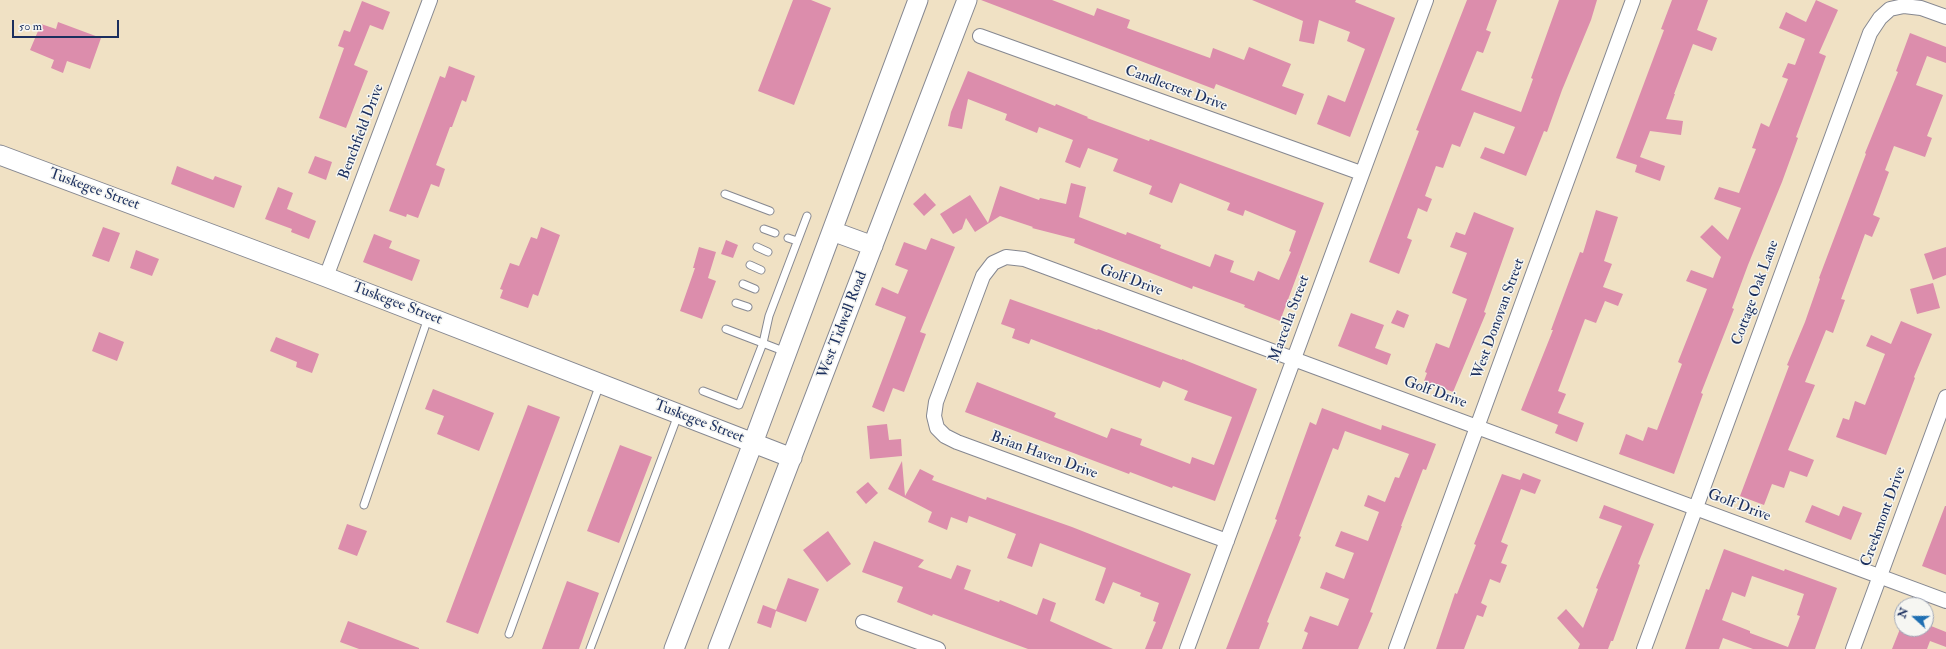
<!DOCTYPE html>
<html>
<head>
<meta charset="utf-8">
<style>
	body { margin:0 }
	#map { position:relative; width:1946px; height:649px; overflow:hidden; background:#f0e1c4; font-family:"IM FELL Double Pica",serif }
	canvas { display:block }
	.north { position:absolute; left:1894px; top:597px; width:40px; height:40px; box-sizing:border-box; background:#f6f6f2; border:1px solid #9ea6b7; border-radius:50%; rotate:291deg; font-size:11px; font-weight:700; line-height:16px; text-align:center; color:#1b2f5e }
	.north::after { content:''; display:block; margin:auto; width:14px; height:18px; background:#1f6fb2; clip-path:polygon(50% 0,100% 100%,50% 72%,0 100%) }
	.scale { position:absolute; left:12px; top:20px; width:107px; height:18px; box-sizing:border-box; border:2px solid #1b2f5e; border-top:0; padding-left:5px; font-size:12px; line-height:14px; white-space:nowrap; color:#1b2f5e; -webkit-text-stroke:3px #f6f6f2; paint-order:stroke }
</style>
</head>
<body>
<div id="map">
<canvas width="1946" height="649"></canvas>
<div class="north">N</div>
<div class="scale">50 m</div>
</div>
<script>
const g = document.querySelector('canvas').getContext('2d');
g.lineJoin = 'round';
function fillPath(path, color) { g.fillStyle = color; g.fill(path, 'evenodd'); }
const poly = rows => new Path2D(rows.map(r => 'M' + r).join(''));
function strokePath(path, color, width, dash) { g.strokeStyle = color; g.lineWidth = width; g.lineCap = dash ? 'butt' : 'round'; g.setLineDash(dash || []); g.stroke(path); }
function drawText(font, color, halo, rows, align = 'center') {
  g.font = font + ' "IM FELL Double Pica",serif'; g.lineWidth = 3; g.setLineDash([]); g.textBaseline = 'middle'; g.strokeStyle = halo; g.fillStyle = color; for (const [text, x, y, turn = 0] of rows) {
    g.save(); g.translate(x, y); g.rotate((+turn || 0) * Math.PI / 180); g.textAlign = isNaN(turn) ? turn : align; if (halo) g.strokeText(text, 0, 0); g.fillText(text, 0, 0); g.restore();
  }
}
fillPath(poly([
	[793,0,811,0,831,8,794,105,758,91],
	[981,0,1052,0,1094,16,1097,8,1130,20,1127,28,1210,58,1213,48,1244,60,1249,47,1291,64,1282,86,1304,94,1296,115,1216,84,1214,89],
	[1252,0,1356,0,1355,2,1395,18,1350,137,1317,124,1328,95,1345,102,1365,49,1347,41,1350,32,1319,20,1314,44,1299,41,1303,21],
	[1467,0,1497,0,1486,30,1491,32,1483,53,1477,51,1461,90,1521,112,1533,79,1531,78,1559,0,1597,0,1591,20,1562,90,1547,132,1544,131,1526,176,1480,158,1485,147,1504,154,1515,127,1474,112,1460,147,1452,144,1443,168,1436,166,1425,196,1432,199,1427,212,1418,208,1407,238,1412,240,1399,274,1369,262,1419,131,1416,130],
	[1672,0,1708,0,1697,30,1717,38,1712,51,1693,44,1674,94,1675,94,1666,119,1683,121,1681,135,1650,131,1640,157,1665,166,1660,181,1635,172,1637,165,1616,158,1664,30,1661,29],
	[1816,0,1838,10,1819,53,1826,56,1796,137,1798,138,1782,182,1748,265,1732,308,1734,309,1701,393,1703,394,1674,474,1619,454,1626,434,1643,441,1648,427,1657,430,1682,364,1678,362,1707,289,1686,281,1691,270,1713,278,1721,257,1700,237,1712,225,1728,240,1741,208,1714,199,1719,187,1739,193,1756,149,1752,148,1761,123,1769,127,1788,79,1782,77,1788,63,1795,65,1805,39,1779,28,1786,12,1806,22],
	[362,1,390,12,383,30,370,25,354,65,368,71,346,128,319,118,344,48,338,46,344,30,350,32],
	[58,22,101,38,90,69,67,61,63,73,51,68,54,60,30,50,41,24,56,29],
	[1910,33,1946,47,1946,63,1927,56,1916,85,1943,95,1927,136,1932,138,1925,157,1894,146,1885,170,1889,172,1873,215,1880,218,1872,237,1865,234,1841,299,1845,300,1833,333,1826,330,1805,382,1815,385,1788,450,1814,460,1807,477,1790,471,1784,488,1772,484,1764,505,1740,496,1789,366,1787,365,1805,322,1820,279,1819,278,1866,154,1865,153,1898,72,1896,71],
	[449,66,475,76,466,102,462,100,452,127,450,127,436,165,445,169,439,187,431,184,418,218,407,214,406,217,389,211,440,76,445,78],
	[968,71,1055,106,1056,104,1088,117,1087,118,1149,141,1150,139,1324,203,1280,321,1244,307,1245,305,1193,286,1192,289,1074,243,1075,239,1032,228,1033,227,1000,216,975,232,966,218,962,229,953,234,940,214,970,195,988,223,1000,186,1039,200,1040,198,1066,204,1071,183,1086,187,1079,217,1126,235,1127,232,1161,245,1160,248,1210,267,1215,254,1234,261,1230,272,1254,281,1258,271,1279,280,1291,252,1289,251,1296,231,1245,210,1243,216,1227,210,1230,203,1180,183,1172,203,1149,194,1152,186,1113,171,1118,159,1088,148,1080,168,1065,162,1073,140,1039,127,1037,133,1005,120,1007,114,968,99,962,129,948,126,951,112],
	[315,156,332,162,326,180,308,173],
	[177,166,213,180,215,176,242,186,234,208,171,184],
	[278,187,293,193,287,209,316,221,309,239,291,232,292,229,265,219],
	[925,193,936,205,924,216,913,204],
	[1596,210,1618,217,1604,261,1612,264,1603,287,1623,294,1618,306,1605,301,1596,323,1585,319,1558,391,1566,394,1558,413,1584,423,1577,442,1555,433,1558,425,1521,410,1553,330,1551,330,1580,252,1583,253],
	[1474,212,1514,228,1484,312,1486,313,1453,392,1424,381,1427,373,1425,372,1436,343,1449,348,1467,299,1452,293,1467,253,1450,247,1456,232,1465,235],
	[103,227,120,233,109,262,92,256],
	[541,227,560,235,538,296,533,294,528,308,500,298,503,290,500,289,510,263,519,266,531,237,537,239],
	[374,234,392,241,389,248,420,260,412,281,363,262],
	[931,238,955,247,920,332,926,334,904,392,893,388,884,412,872,407,906,317,875,305,882,287,898,294,908,270,895,265,904,242,926,250],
	[726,240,738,245,733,258,721,254],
	[699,247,716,252,708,278,716,281,702,319,680,311,695,268,693,268],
	[1946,247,1946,275,1933,280,1924,254],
	[136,250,159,259,152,276,130,268],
	[1933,283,1940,308,1917,314,1910,289],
	[1010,299,1097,330,1098,329,1182,360,1182,359,1257,389,1215,501,1173,486,1172,488,1130,472,1129,474,965,412,977,382,1056,413,1054,417,1107,438,1111,428,1142,439,1140,445,1190,464,1192,457,1214,465,1222,444,1232,417,1184,400,1188,391,1163,381,1160,388,1031,339,1029,344,1012,338,1015,329,1001,324],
	[1397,310,1409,315,1404,328,1391,323],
	[1351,313,1384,325,1375,348,1391,354,1387,365,1338,346],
	[1901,321,1932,334,1914,377,1915,378,1886,455,1836,437,1843,418,1849,420,1855,401,1865,405,1885,354,1866,346,1871,335,1891,344],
	[99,332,124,342,117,361,92,351],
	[276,337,319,354,312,373,296,367,297,362,270,351],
	[433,389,494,413,479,451,437,434,444,416,425,409],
	[528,405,560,417,478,634,446,622],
	[1322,408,1381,430,1382,425,1436,444,1426,470,1423,469,1401,526,1402,526,1370,612,1373,613,1358,649,1302,649,1308,633,1304,631,1310,616,1338,626,1349,599,1320,588,1326,572,1344,579,1354,553,1335,546,1341,531,1368,541,1379,512,1364,506,1368,495,1385,502,1395,477,1399,478,1409,454,1345,431,1338,450,1333,448,1318,487,1299,536,1301,537,1267,622,1269,623,1259,649,1226,649,1277,520,1275,519,1310,422,1316,425],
	[887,424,889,440,901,439,902,456,870,459,867,426],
	[620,445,652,457,619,543,587,531],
	[902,461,905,496,920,469,934,476,932,480,986,500,987,497,1072,527,1191,574,1162,649,1145,649,1156,622,1153,621,1159,603,1140,596,1141,593,1113,582,1104,604,1095,600,1106,568,1040,543,1032,567,1007,558,1016,534,969,516,967,523,951,517,947,530,928,522,932,512,888,489],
	[1523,473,1541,480,1535,494,1521,489,1501,542,1508,545,1501,563,1507,565,1500,583,1490,579,1481,603,1487,606,1483,617,1477,615,1464,649,1436,649,1455,593,1457,594,1476,545,1474,544,1502,474,1520,480],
	[868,482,878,493,866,504,856,492],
	[1604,505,1654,524,1638,564,1640,565,1613,641,1611,641,1608,649,1578,649,1580,644,1557,618,1566,609,1583,628,1598,589,1596,588,1622,526,1599,518],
	[1812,505,1839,516,1843,506,1862,513,1851,540,1805,522],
	[1945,506,1946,506,1946,575,1922,566],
	[347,524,367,531,357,556,338,549],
	[828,531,851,564,827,582,803,550],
	[874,541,924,560,918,567,951,579,957,565,971,570,964,589,999,602,1000,600,1037,615,1043,598,1056,603,1050,621,1113,649,1028,649,933,614,932,616,897,602,903,587,862,572],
	[1724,549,1784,571,1785,569,1837,588,1815,649,1753,649,1723,638,1719,649,1685,649,1706,589,1709,590],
	[1752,576,1804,594,1797,615,1800,616,1788,647,1750,633,1750,631,1722,620,1732,592,1745,597],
	[788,578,819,589,806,622,776,611,771,628,757,623,763,605,776,610],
	[567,581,599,593,579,649,542,649],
	[348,621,419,648,419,649,359,649,340,642],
	[1926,624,1946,632,1946,647,1930,641,1927,649,1892,649,1900,629,1926,629]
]), '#dc8dac');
const lane = poly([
	[725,194,770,211],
	[764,229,775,233],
	[788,238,797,241],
	[757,247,768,252],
	[750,265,761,270],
	[743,284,755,289],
	[736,303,748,307],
	[726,329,786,352],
	[703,391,739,405,763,343,769,316,807,216],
	[364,505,428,318],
	[509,634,600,384],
	[590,649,678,415]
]);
const street = poly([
	[980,36,1361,173],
	[326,277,430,0],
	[1227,541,957,442,945,436,937,428,934,416,936,402,983,276,993,263,1006,257,1024,259,1946,601],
	[863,622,938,649],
	[1187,649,1426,0],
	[1396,649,1633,0],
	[1644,649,1870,33,1880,18,1890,9,1904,6,1921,8,1946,17],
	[1853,649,1946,397]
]);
const secondary = poly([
	[0,155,326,277,792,458],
	[832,231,873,246],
	[674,649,753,443,918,0],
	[718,649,967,0]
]);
strokePath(lane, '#868891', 9);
strokePath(street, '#868891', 16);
strokePath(secondary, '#868891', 21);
strokePath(lane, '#fff', 7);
strokePath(street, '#fff', 14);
strokePath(secondary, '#fff', 19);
drawText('15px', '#1b2f5e', '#f6f6f2', [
	["Candlecrest Drive",1176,89,20],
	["Benchfield Drive",362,132,-69],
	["Tuskegee Street",94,190,20],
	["Golf Drive",1131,281,20],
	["Cottage Oak Lane",1756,293,-70],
	["Tuskegee Street",397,304,21],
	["Marcella Street",1290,319,-70],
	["West Donovan Street",1499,319,-70],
	["West Tidwell Road",843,325,-69],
	["Golf Drive",1435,393,20],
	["Tuskegee Street",699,422,21],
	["Brian Haven Drive",1044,456,20],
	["Golf Drive",1739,506,21],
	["Creekmont Drive",1884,517,-70]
]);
</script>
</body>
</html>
